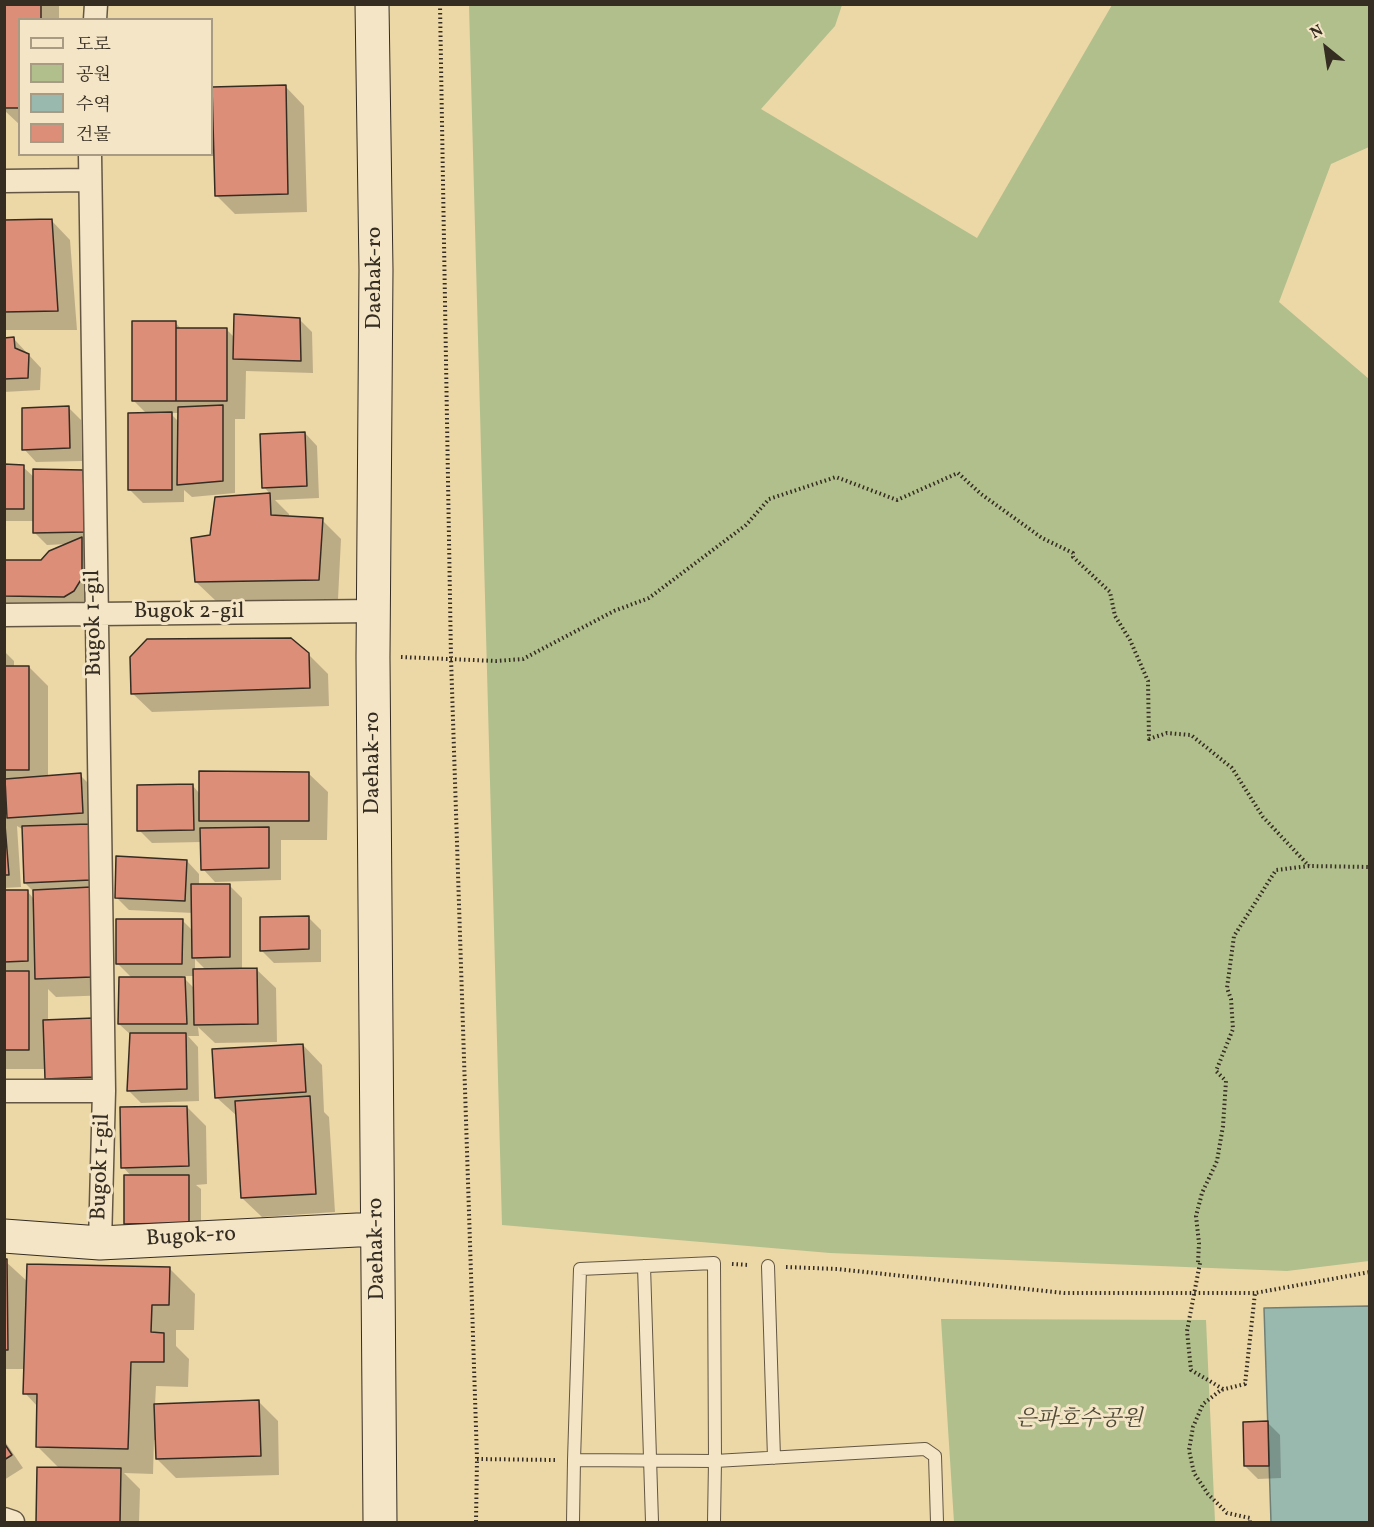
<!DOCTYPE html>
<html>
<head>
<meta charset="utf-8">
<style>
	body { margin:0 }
	#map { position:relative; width:1374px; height:1527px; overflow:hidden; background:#ecd7a7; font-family:Vollkorn,"Noto Serif KR",serif }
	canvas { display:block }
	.frame { position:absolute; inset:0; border:6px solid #352c22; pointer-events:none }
	.legend { position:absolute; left:18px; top:18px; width:195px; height:138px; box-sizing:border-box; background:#f3e5c6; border:2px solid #a79b84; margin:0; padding:8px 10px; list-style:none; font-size:18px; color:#352c22 }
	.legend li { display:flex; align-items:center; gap:12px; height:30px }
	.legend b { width:30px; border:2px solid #a79b84 }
	.north { position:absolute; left:1296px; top:18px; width:60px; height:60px; -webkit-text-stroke:4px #f3e5c6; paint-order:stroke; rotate:330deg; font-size:16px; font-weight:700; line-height:24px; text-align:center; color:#352c22 }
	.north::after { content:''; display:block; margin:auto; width:21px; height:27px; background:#352c22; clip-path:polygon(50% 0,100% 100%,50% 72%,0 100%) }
</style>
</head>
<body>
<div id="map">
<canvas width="1374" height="1527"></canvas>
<div class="frame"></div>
<ul class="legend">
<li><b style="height:8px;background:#f3e5c6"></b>도로</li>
<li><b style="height:16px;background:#b1bf8c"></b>공원</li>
<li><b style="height:16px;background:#99b8ae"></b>수역</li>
<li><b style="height:16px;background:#dc8e78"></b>건물</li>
</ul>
<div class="north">N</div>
</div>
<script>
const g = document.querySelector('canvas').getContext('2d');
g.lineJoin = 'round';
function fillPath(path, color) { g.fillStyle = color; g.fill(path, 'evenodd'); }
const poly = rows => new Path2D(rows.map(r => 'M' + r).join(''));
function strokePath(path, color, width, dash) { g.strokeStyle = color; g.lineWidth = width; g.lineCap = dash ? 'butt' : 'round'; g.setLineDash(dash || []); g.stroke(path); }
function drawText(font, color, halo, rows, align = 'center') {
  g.font = font + ' Vollkorn,"Noto Serif KR",serif'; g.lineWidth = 6; g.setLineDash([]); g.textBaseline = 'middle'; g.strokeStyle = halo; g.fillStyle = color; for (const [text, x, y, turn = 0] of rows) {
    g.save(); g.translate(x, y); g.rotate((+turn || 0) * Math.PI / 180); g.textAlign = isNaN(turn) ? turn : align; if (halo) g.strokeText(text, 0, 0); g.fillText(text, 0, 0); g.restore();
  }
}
fillPath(poly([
	[469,5,842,5,835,26,761,109,977,238,1112,5,1369,5,1369,147,1331,164,1279,302,1369,379,1369,1261,1287,1271,830,1253,502,1225],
	[941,1319,1206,1320,1215,1522,954,1522]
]), '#b1bf8c');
const water = poly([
	[1369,1306,1369,1522,1271,1522,1264,1308,1369,1306]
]);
fillPath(water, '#99b8ae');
strokePath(water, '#718076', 1.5);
fillPath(poly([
	[4,4,59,4,59,20,20,20,20,125,4,110],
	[285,86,304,106,307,212,235,214,216,195],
	[51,220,70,240,77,330,6,330,4,221],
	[299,319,312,332,313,373,246,371,245,419,235,419,235,493,192,497,184,490,184,502,143,503,130,490,147,414,133,400,175,322,182,330,227,330,235,338],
	[170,413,179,413,179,422],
	[4,339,14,339,41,368,40,390,4,392],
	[68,407,81,420,82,461,36,462,24,449],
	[305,433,317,446,319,498,275,500,289,514,289,518,322,520,341,539,338,599,216,601,196,582,211,536,216,498,271,495,264,487],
	[4,466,23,467,35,478,83,471,96,484,93,610,4,614,4,561,42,562,68,544,47,545,34,532,35,521,4,521],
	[4,651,14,661,14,667,29,667,48,686,48,777,80,775,93,788,112,995,56,997,48,989,48,1021,108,1089,59,1091,46,1078,46,1069,4,1069,4,892,27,891,34,899,34,892,25,883,24,830,17,826,21,887,4,888,4,814,8,818,7,788,4,788],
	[308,654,328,674,329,706,152,712,132,693],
	[308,773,328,792,327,840,281,840,281,880,215,882,203,869,202,842,152,843,139,830,193,786,200,794],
	[187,861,199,874,199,885,229,885,242,898,242,969,256,969,276,988,277,1042,215,1043,198,1027,199,1036,188,1036,198,1047,199,1101,141,1103,129,1091,132,1036,119,1024,133,979,117,963,182,920,193,931,193,913,129,910,116,897],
	[195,959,206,970,195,970],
	[182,976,195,976,195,989],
	[308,917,321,930,321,962,274,963,261,950],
	[303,1045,322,1065,324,1112,329,1117,335,1212,262,1217,242,1198,237,1116,216,1097],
	[187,1107,206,1126,207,1184,196,1185,201,1189,201,1235,139,1236,126,1223,132,1177,123,1167],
	[4,1260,28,1282,170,1269,195,1294,194,1330,176,1330,176,1346,189,1359,188,1387,156,1386,155,1405,259,1402,278,1421,279,1475,176,1478,157,1459,157,1440,154,1440,153,1474,124,1473,140,1489,139,1522,38,1522,39,1468,60,1469,37,1446,38,1407,25,1393,25,1369,4,1369],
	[1267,1422,1280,1435,1281,1478,1258,1479,1245,1466],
	[4,1440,23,1468,4,1480]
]), '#0003');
const building = poly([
	[4,4,41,4,41,20,20,20,20,108,4,108,4,4],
	[286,85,288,194,215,196,212,87,286,85],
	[52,219,58,311,4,312,4,220,52,219],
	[234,314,300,318,301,361,233,359,234,314],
	[132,321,176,321,176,401,132,401,132,321],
	[176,328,227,328,227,401,176,401,176,328],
	[14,337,15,348,29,354,28,378,4,379,4,338,14,337],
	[223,405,223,481,177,485,178,407,223,405],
	[69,406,70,448,22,450,22,408,69,406],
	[172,412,172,490,128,490,128,413,172,412],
	[305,432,307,486,262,488,260,434,305,432],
	[4,464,24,465,24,509,4,509,4,464],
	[33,469,83,470,86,532,33,533,33,469],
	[270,493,271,515,323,518,319,580,195,582,191,538,210,535,215,497,270,493],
	[82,537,82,578,74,591,64,597,4,596,4,560,41,560,49,551,82,537],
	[291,638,309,653,310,688,131,694,130,657,147,639,291,638],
	[4,666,29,666,29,770,4,770,4,666],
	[199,771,309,772,309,821,199,821,199,771],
	[81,773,83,813,7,818,5,779,81,773],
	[193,784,194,830,137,831,137,785,193,784],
	[4,812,9,875,4,875,4,812],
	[89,824,91,880,24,883,22,826,89,824],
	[269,827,269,868,201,870,200,828,269,827],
	[116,856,187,860,185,901,115,898,116,856],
	[191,884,230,884,230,957,192,958,191,884],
	[91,887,93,977,35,979,33,890,91,887],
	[4,890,28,890,28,961,4,962,4,890],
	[309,916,309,949,260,951,260,917,309,916],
	[116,919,183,919,182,964,116,964,116,919],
	[257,968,258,1024,194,1025,193,969,257,968],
	[4,971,29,971,29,1050,4,1050,4,971],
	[119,977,185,977,187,1024,118,1024,119,977],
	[94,1018,96,1077,45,1079,43,1020,94,1018],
	[130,1033,186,1033,187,1089,127,1091,130,1033],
	[303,1044,306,1092,215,1098,212,1049,303,1044],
	[310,1096,316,1194,241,1198,235,1101,310,1096],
	[187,1106,189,1166,121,1168,120,1107,187,1106],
	[124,1175,189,1175,189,1223,124,1224,124,1175],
	[4,1259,7,1259,8,1350,4,1350,4,1259],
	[27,1264,170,1267,169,1305,152,1305,151,1332,164,1333,164,1362,131,1362,128,1449,36,1447,37,1394,23,1394,27,1264],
	[259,1400,261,1456,156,1459,154,1404,259,1400],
	[1268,1421,1269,1466,1244,1466,1243,1422,1268,1421],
	[4,1443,12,1455,4,1460,4,1443],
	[37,1467,121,1468,120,1522,36,1522,37,1467]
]);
fillPath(building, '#dc8e78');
strokePath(building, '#352c22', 1.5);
const lane = poly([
	[644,1266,652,1522],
	[768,1266,774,1458],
	[573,1522,574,1460],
	[714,1522,715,1461,714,1263,580,1269,574,1460,715,1461,925,1449,935,1456,937,1522]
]);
const street = poly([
	[95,20,96,4],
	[90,154,104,1091,100,1243],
	[4,181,89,180],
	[4,615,374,611],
	[4,1091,104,1091],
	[4,1519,13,1522]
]);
const secondary = poly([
	[372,4,376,270,373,657,380,1522],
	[4,1236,100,1243,377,1229]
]);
strokePath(lane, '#635743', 14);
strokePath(street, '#635743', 25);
strokePath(secondary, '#352c22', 35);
strokePath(poly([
	[440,4,451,658,477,1459,476,1522],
	[401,657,496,661,523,659,614,611,649,598,746,525,769,499,836,477,897,500,958,473,981,494,1042,538,1073,553,1073,557,1110,592,1115,616,1130,640,1148,681,1149,739,1167,733,1191,735,1232,768,1263,817,1309,866],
	[732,1264,749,1265],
	[786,1267,837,1269,1064,1293,1255,1293],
	[1223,1389,1191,1370,1187,1331,1200,1263,1198,1263,1199,1243,1196,1216,1202,1193,1217,1161,1223,1126,1226,1081,1216,1071,1233,1029,1231,999,1227,988,1234,936,1276,870,1309,866,1370,867],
	[477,1459,555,1460],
	[1250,1522,1250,1518,1227,1513,1208,1494,1194,1473,1189,1450,1193,1427,1203,1404,1221,1390,1245,1384,1255,1293,1370,1272]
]), '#352c22', 4, [1.5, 3]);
strokePath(lane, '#f3e5c6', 12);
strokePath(street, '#f3e5c6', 22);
strokePath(secondary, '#f3e5c6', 33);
drawText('22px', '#352c22', '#f3e5c6', [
	["Daehak-ro",376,278,-90],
	["Bugok 2-gil",189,613],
	["Bugok 1-gil",95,623,-91],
	["Daehak-ro",374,763,-90],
	["Bugok 1-gil",102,1167,-88],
	["Bugok-ro",191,1238,-3],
	["Daehak-ro",378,1249,-91]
]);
drawText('italic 22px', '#4e4937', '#f3e5c6', [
	["은파호수공원",1079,1421]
]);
</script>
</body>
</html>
